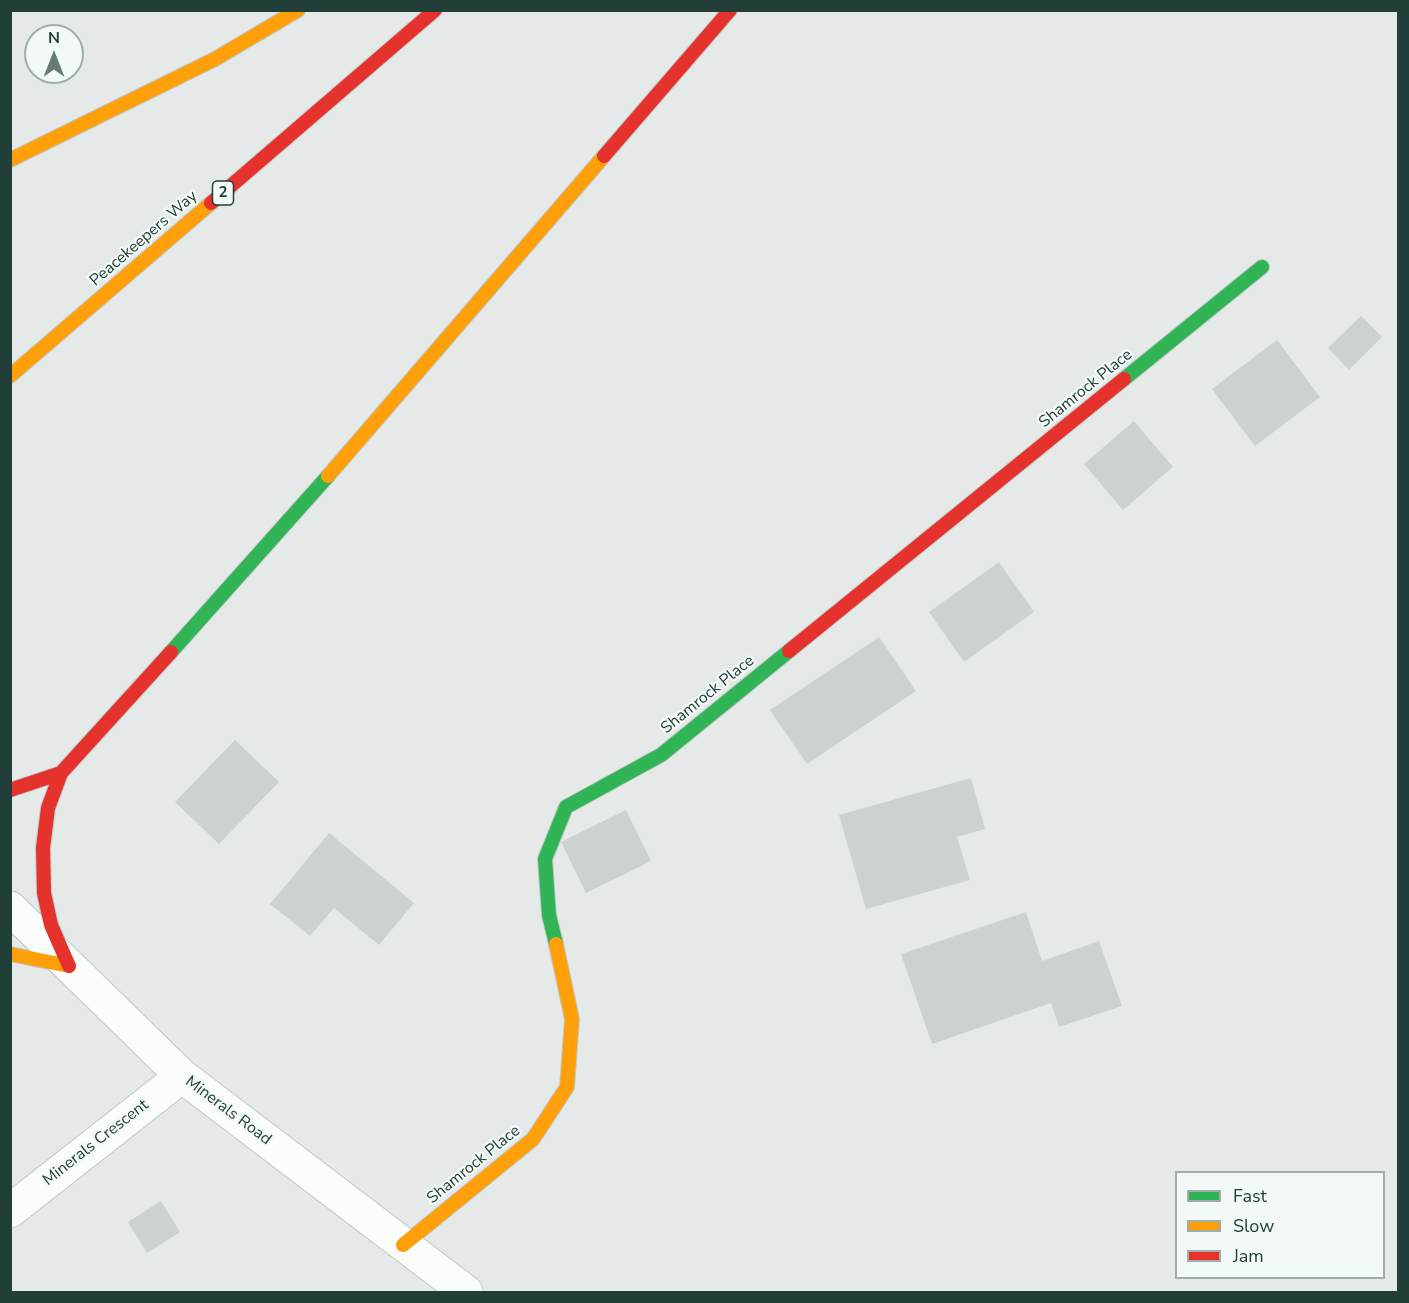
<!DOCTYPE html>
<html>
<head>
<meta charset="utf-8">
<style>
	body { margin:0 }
	#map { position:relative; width:1409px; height:1303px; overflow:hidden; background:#e5eae8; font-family:"Nunito Sans",sans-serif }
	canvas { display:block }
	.frame { position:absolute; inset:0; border:12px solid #223e39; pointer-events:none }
	.legend { position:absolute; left:1175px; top:1171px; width:210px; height:108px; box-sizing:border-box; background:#f3f9f7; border:2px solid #9faeab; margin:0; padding:8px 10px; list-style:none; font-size:18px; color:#223e39 }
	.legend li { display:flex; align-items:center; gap:12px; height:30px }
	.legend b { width:30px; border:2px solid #9faeab }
	.north { position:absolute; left:24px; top:24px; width:60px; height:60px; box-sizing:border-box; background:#f3f9f7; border:2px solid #9faeab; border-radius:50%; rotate:0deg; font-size:16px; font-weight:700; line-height:24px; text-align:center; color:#223e39 }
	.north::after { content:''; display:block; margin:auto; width:21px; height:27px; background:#667a76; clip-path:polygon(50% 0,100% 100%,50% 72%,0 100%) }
</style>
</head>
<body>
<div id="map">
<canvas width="1409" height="1303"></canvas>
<div class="frame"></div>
<ul class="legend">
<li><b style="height:8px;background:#30b455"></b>Fast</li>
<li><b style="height:8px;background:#ff9f0a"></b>Slow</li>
<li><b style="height:8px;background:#e5322d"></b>Jam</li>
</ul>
<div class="north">N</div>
</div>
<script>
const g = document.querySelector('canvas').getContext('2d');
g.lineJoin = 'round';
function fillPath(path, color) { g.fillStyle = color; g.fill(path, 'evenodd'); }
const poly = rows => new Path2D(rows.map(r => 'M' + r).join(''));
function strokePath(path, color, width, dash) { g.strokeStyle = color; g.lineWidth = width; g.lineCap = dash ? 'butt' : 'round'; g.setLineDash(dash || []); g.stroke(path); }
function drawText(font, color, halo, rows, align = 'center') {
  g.font = font + ' "Nunito Sans",sans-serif'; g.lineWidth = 4.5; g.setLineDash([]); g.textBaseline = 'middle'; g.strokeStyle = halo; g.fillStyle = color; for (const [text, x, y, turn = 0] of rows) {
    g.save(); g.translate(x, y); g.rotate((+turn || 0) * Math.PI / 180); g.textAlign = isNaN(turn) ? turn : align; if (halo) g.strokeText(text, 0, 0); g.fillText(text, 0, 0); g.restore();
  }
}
fillPath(poly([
	[1361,316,1382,337,1349,370,1328,348],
	[1277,340,1320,397,1255,446,1212,389],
	[1134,421,1173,467,1123,510,1084,464],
	[999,562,1034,612,964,662,929,612],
	[879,637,916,691,807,764,770,710],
	[235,740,279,782,219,844,175,802],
	[971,778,985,829,957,837,970,880,866,909,839,815],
	[626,810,651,861,586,893,561,842],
	[329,833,414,903,379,945,334,908,310,936,270,904],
	[1026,912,1042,961,1099,941,1122,1006,1059,1027,1051,1003,932,1044,901,954],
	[161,1201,180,1232,147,1253,128,1222]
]), '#ccd2d0');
const street = poly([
	[10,908,182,1076,466,1292],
	[10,1211,182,1076]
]);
const fast = poly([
	[1124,379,1262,267],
	[171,652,328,476],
	[556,944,549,915,545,859,566,807,661,755,789,651]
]);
const slow = poly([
	[10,160,215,59,298,10],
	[10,376,211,203],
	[328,476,604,156],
	[10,954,69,966],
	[403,1245,533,1139,567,1087,572,1019,556,944]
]);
const jam = poly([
	[604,156,730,10],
	[211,203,435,10],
	[789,651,1124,379],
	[10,790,61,773],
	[69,966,51,925,44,893,43,848,48,808,61,773,171,652]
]);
strokePath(street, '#c2c7c5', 35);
strokePath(fast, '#c1c8c6', 16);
strokePath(slow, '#c1c8c6', 16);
strokePath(jam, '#c1c8c6', 16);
strokePath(street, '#fbfcfc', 33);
strokePath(fast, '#30b455', 14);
strokePath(slow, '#ff9f0a', 14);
strokePath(jam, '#e5322d', 14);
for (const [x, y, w] of [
	[223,193,21]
]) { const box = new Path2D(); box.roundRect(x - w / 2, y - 12, w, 24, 4.5); g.fillStyle = '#f3f9f7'; g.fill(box); strokePath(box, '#223e39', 1.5); }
drawText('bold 15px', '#223e39', null, [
	["2",223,193]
]);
drawText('16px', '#223e39', '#f3f9f7', [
	["Peacekeepers Way",144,239,-41],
	["Shamrock Place",1086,389,-39],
	["Shamrock Place",708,695,-39],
	["Minerals Road",228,1111,37],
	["Minerals Crescent",96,1143,-38],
	["Shamrock Place",474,1165,-39]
]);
</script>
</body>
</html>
